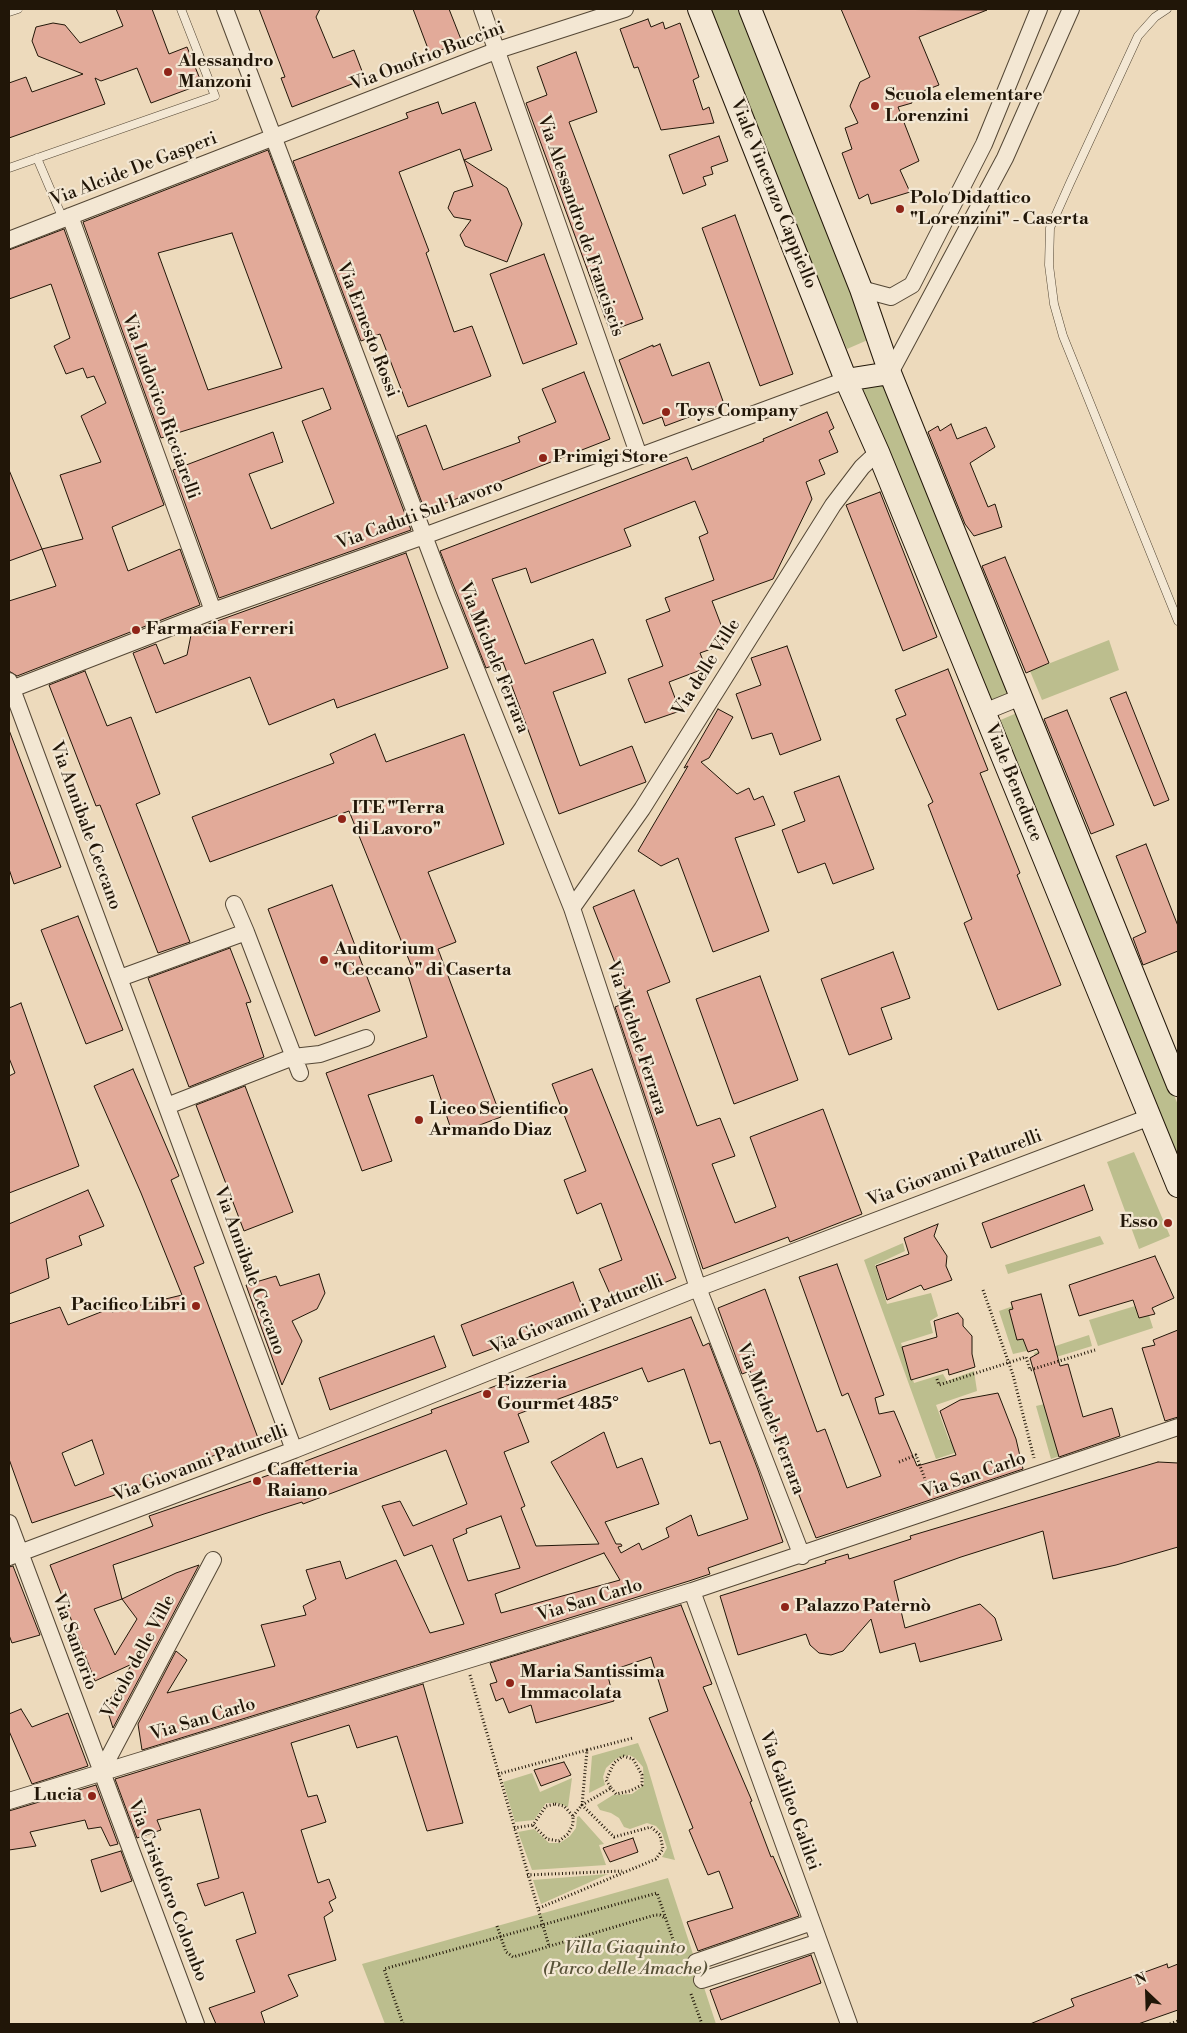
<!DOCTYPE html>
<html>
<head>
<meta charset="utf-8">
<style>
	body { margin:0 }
	#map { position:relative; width:1187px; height:2033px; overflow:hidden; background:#eddabc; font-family:"Libre Bodoni",serif }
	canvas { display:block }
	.frame { position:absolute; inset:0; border:10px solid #211608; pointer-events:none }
	.north { position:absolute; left:1122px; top:1968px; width:50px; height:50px; -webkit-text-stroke:4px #f3e7d3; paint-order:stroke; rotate:336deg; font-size:14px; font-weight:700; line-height:20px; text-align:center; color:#211608 }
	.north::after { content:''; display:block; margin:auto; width:18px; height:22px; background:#211608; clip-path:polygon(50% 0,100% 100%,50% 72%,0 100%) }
</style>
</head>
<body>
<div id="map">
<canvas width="1187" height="2033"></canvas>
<div class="frame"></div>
<div class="north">N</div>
</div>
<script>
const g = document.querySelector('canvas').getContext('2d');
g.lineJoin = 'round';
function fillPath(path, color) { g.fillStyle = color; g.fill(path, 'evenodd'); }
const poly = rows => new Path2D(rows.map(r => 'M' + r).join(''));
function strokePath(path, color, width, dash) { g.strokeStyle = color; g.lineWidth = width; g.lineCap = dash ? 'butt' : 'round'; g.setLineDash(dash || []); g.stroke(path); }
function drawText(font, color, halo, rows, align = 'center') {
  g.font = font + ' "Libre Bodoni",serif'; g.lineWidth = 4.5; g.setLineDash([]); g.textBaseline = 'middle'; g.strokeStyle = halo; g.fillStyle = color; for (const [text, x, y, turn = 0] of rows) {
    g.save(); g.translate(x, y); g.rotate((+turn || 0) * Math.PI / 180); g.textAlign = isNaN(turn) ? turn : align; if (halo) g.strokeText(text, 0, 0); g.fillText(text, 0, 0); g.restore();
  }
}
fillPath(poly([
	[707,9,740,9,870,339,847,349],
	[884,383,1011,695,987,702,859,388],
	[1109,640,1119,670,1042,700,1030,671],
	[1019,712,1178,1105,1178,1165,996,722],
	[1134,1152,1170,1236,1139,1249,1107,1162],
	[1100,1236,1104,1244,1008,1274,1005,1265],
	[903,1243,905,1251,875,1265,887,1304,931,1293,938,1316,930,1321,933,1333,901,1343,914,1383,943,1374,947,1381,974,1371,977,1391,936,1405,949,1440,975,1434,979,1445,936,1459,864,1260],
	[1022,1303,1035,1349,1013,1354,999,1311],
	[1145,1303,1153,1328,1098,1346,1089,1320],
	[1089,1335,1092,1346,1037,1363,1034,1353],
	[1057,1401,1074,1451,1051,1459,1036,1406],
	[638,1743,647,1765,675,1860,662,1857,667,1848,662,1833,656,1826,647,1823,630,1829,624,1827,619,1818,611,1813,600,1810,597,1805,613,1795,632,1794,644,1785,643,1767,635,1758,629,1755,617,1758,606,1768,603,1777,605,1785,589,1793,592,1756],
	[532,1773,540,1792,572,1778,568,1807,557,1803,546,1803,534,1820,515,1822,503,1782],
	[579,1816,604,1844,599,1845,606,1865,532,1870,518,1832,534,1829,549,1843,560,1843,570,1836,576,1828,577,1817],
	[608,1874,541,1904,533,1880],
	[668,1878,716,2024,385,2024,362,1964]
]), '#bcbe8e');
const building = poly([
	[116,9,152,9,169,54,187,47,202,84,151,103,137,68,101,81,95,78,105,104,9,138,9,83,26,77,32,92,83,74,38,56,32,41,36,27,53,23,65,25,80,43,123,26,116,9],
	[259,9,320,9,316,17,333,58,354,50,365,79,292,107,281,78,285,77,259,9],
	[413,9,449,9,462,42,430,54,413,9],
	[841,9,987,10,919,37,939,85,910,96,912,103,898,107,919,161,900,170,910,192,871,204,868,194,859,199,842,153,852,149,845,128,858,123,850,106,860,82,870,77,841,9],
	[648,19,651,27,663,22,665,29,680,23,699,77,693,80,703,110,709,107,714,123,661,130,638,67,634,68,620,29,648,19],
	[576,52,597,112,569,122,643,319,610,331,526,103,547,95,537,67,576,52],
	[438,102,442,114,475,102,492,150,464,160,507,188,522,224,507,262,465,246,460,235,471,220,454,217,448,208,454,192,473,186,460,149,399,172,429,251,426,253,454,332,472,326,491,376,408,407,380,334,361,341,293,161,408,118,406,113,438,102],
	[719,136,728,161,711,167,713,174,703,177,706,185,683,194,669,155,719,136],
	[268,150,411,530,219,598,173,470,273,432,283,462,249,474,271,529,334,503,302,421,331,409,323,388,161,438,83,222,268,150],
	[232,233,282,368,208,390,158,253,232,233],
	[735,215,793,374,760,386,702,228,735,215],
	[64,229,164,505,112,527,128,571,180,549,200,605,17,676,9,671,9,601,56,586,42,549,83,539,60,475,101,462,81,416,106,403,94,376,87,378,83,368,66,374,54,346,70,338,51,284,9,299,9,250,64,229],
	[544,254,577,344,523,364,490,274,544,254],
	[660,344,672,376,709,362,724,404,665,426,662,417,643,424,619,360,653,345,653,347,660,344],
	[584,372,610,439,425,511,397,436,426,425,443,470,520,442,518,437,556,422,542,389,584,372],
	[827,412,834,428,829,431,838,452,819,460,825,474,806,482,812,499,773,579,712,601,728,643,700,653,706,668,669,682,680,711,645,723,628,679,663,666,646,620,670,611,665,598,714,580,699,537,708,533,695,501,624,529,631,546,531,583,526,568,492,579,525,664,593,639,606,673,553,692,580,766,632,746,646,782,559,814,503,662,486,668,440,551,687,457,692,470,764,441,763,439,827,412],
	[951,424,957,439,986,427,995,447,970,463,988,507,995,504,1002,527,974,536,965,524,928,432,938,426,940,431,951,424],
	[9,470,42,549,9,561,9,470],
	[880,492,937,637,903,651,846,505,880,492],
	[406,553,448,668,337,708,334,699,269,725,250,677,156,713,133,653,156,644,164,664,187,655,192,630,406,553],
	[1005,557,1049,663,1026,673,982,566,1005,557],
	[787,646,821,740,780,755,772,733,752,739,736,694,761,685,751,658,787,646],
	[948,669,988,770,980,773,1020,873,1017,875,1061,985,998,1010,964,923,972,919,928,805,933,802,896,719,906,715,895,690,948,669],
	[85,671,107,726,131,717,160,794,136,804,190,942,158,953,100,805,96,806,49,685,85,671],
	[1126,692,1169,800,1154,806,1110,698,1126,692],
	[718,709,733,717,709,758,701,762,737,794,749,788,754,800,763,796,775,825,735,838,769,931,713,952,678,858,661,866,638,851,688,766,684,768,718,709],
	[1067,710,1114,825,1091,834,1044,719,1067,710],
	[9,730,61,867,14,884,9,869,9,730],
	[375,734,386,762,464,734,504,844,428,872,456,942,438,949,501,1117,453,1135,433,1075,368,1095,392,1161,362,1171,326,1073,427,1037,407,972,413,970,349,811,210,862,192,817,334,763,330,754,375,734],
	[839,776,874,869,833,884,825,863,798,873,782,830,805,821,794,792,839,776],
	[1146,844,1178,926,1178,951,1143,965,1133,938,1146,932,1116,856,1146,844],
	[332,885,380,1011,315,1036,268,909,332,885],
	[634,890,670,982,647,991,697,1126,720,1118,735,1156,712,1164,735,1223,776,1207,750,1137,823,1109,862,1214,790,1242,788,1237,703,1269,615,1007,630,1001,593,907,634,890],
	[78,916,123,1030,86,1044,41,930,78,916],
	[230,948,251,1002,246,1003,264,1057,189,1087,148,978,230,948],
	[893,952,910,998,881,1008,892,1039,849,1055,821,979,893,952],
	[760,976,798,1080,734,1104,696,999,760,976],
	[21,1003,79,1166,9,1193,9,1076,15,1073,9,1058,9,1008,21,1003],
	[133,1069,179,1176,171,1180,204,1263,194,1267,258,1438,112,1496,32,1523,9,1459,9,1324,60,1307,68,1325,111,1308,112,1312,182,1295,141,1193,94,1086,133,1069],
	[92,1440,104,1474,75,1486,62,1453,92,1440],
	[592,1069,676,1278,614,1303,599,1269,622,1260,601,1203,577,1214,564,1180,586,1171,552,1084,592,1069],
	[245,1086,293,1212,244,1231,196,1105,245,1086],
	[1084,1185,1093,1210,991,1248,982,1223,1084,1185],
	[88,1190,104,1226,79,1236,82,1245,46,1259,49,1278,9,1294,9,1224,88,1190],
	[938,1224,934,1236,947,1256,946,1266,952,1280,924,1290,921,1285,887,1300,876,1266,909,1254,904,1238,938,1224],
	[1155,1256,1174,1298,1152,1308,1155,1314,1139,1318,1133,1300,1079,1316,1069,1285,1155,1256],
	[837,1264,884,1395,875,1398,879,1414,894,1411,917,1466,956,1455,940,1411,960,1400,998,1393,1016,1439,1023,1469,816,1538,750,1371,742,1374,718,1308,765,1289,817,1432,825,1429,847,1488,881,1476,848,1393,842,1396,799,1277,837,1264],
	[319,1274,325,1293,317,1309,292,1321,302,1341,282,1385,246,1285,276,1276,280,1286,319,1274],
	[573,1282,585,1314,473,1356,461,1325,573,1282],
	[1041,1294,1060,1366,1068,1364,1083,1417,1112,1408,1120,1436,1059,1457,1030,1358,1039,1353,1037,1349,1028,1352,1023,1339,1017,1340,1009,1310,1013,1309,1011,1302,1041,1294],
	[958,1313,963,1319,963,1326,972,1336,972,1354,975,1367,949,1375,948,1369,911,1380,902,1347,937,1337,934,1321,958,1313],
	[691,1317,703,1346,709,1343,758,1470,783,1542,708,1568,710,1574,689,1581,142,1750,138,1724,176,1651,187,1660,167,1693,275,1666,261,1625,306,1615,303,1606,316,1599,306,1570,340,1561,346,1579,396,1560,430,1633,464,1624,432,1545,404,1556,382,1506,400,1501,413,1526,467,1504,446,1450,303,1504,302,1502,264,1514,113,1565,122,1599,176,1573,199,1565,113,1728,106,1706,132,1664,95,1681,50,1565,153,1526,149,1516,269,1475,432,1413,431,1410,506,1382,507,1385,691,1317],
	[642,1368,648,1382,684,1369,710,1444,720,1441,748,1519,698,1536,691,1515,666,1528,669,1537,642,1550,639,1543,621,1553,618,1547,622,1546,621,1544,616,1544,605,1522,659,1504,642,1458,617,1468,604,1432,551,1462,599,1544,536,1546,521,1508,525,1506,504,1452,529,1442,518,1414,642,1368],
	[501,1516,520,1568,468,1581,453,1539,467,1533,466,1529,501,1516],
	[604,1553,620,1580,501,1613,495,1594,604,1553],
	[122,1599,137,1619,115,1655,94,1609,122,1599],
	[1178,1330,1178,1417,1165,1421,1142,1348,1155,1345,1153,1340,1178,1330],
	[434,1336,446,1367,330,1410,319,1378,434,1336],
	[1158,1462,1178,1463,1178,1547,1116,1565,1053,1579,1043,1531,961,1557,894,1581,905,1628,980,1604,995,1618,1002,1640,920,1662,915,1643,880,1653,871,1619,843,1651,831,1655,819,1653,810,1645,806,1634,738,1655,720,1596,826,1563,825,1561,848,1554,849,1559,911,1539,910,1536,1158,1462],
	[13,1566,40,1635,12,1643,9,1635,9,1567,13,1566],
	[681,1605,712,1684,703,1687,752,1801,750,1802,771,1857,773,1856,799,1916,698,1951,687,1922,733,1908,719,1871,708,1875,689,1830,693,1828,649,1718,668,1711,651,1657,607,1672,614,1701,536,1723,531,1705,509,1713,503,1698,496,1701,490,1684,497,1682,490,1663,681,1605],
	[423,1684,463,1823,427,1831,397,1736,357,1748,349,1725,291,1743,308,1797,317,1795,326,1822,301,1830,318,1883,329,1879,336,1898,329,1902,333,1911,324,1917,336,1960,288,1975,298,1996,261,2012,265,2024,216,2024,209,2008,255,1992,236,1940,256,1933,243,1892,205,1906,197,1884,219,1878,200,1809,157,1820,161,1830,137,1838,115,1779,423,1684],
	[21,1709,32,1727,68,1713,88,1766,32,1784,9,1731,9,1714,21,1709],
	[564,1762,571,1775,541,1786,534,1770,564,1762],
	[96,1785,118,1844,110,1846,101,1827,88,1829,85,1820,30,1832,36,1846,9,1850,9,1811,96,1785],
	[633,1838,638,1852,610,1862,603,1848,633,1838],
	[121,1851,132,1881,101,1892,91,1860,121,1851],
	[811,1955,821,1983,721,2020,710,1990,811,1955],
	[1167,1964,1168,1968,1178,1964,1178,2010,1138,2024,1030,2024,1074,2006,1071,1999,1167,1964]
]);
fillPath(building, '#e2aa99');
strokePath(building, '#211608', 1);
const lane = poly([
	[1167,9,1155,17,1138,36,1070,183,1050,228,1049,265,1054,304,1063,336,1178,621],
	[9,12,18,9],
	[37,158,63,219],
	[9,168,215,96,181,9]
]);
const street = poly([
	[225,9,446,594,572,908,698,1288,802,1556],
	[482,9,639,456],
	[70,216,213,611],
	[9,240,498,50,625,9],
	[861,289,891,297,912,285,984,144,1039,9],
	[890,373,1005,158,1071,9],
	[9,681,294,1450],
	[9,690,213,611,424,536,846,380],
	[984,712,1021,697],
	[234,904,246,932],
	[572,908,642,809,833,505,862,467,878,452],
	[120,978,246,932,300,1073],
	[167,1106,293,1057,320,1054,366,1038],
	[9,1523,196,2024],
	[9,1557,294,1450,698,1288,1150,1117],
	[692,1591,849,2024],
	[101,1772,213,1560],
	[9,1801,692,1591,1178,1427],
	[696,1962,812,1922],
	[702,1980,819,1942]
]);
const secondary = poly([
	[699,9,846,380,878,452,1178,1186],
	[750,9,861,289,890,373,1178,1085],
	[846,380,890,373]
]);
strokePath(lane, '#544735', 9);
strokePath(street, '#544735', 18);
strokePath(secondary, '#211608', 24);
strokePath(poly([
	[983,1290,1013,1375,1034,1458],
	[937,1379,939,1385,1026,1357,1030,1370,1095,1350],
	[899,1462,916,1455,930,1493],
	[470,1675,549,1946],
	[587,1750,633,1738],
	[498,1774,587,1750,582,1805,614,1837,651,1827,660,1835,663,1849,656,1859,537,1909],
	[555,1804,564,1806,573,1816,573,1824,568,1834,559,1841,547,1839,533,1825,546,1806,555,1804],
	[573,1816,582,1805,611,1788,606,1780,614,1763,623,1756,633,1759,642,1775,642,1785,630,1791,616,1794,611,1788],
	[514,1828,533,1825],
	[527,1875,622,1871],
	[497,1926,506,1952,513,1957,655,1915,660,1915,665,1918],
	[691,1994,702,2024],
	[403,2024,384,1969,657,1893,679,1957],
	[1170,2024,1178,2021]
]), '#211608', 3, [1, 2.5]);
strokePath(lane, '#f3e7d3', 8);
strokePath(street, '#f3e7d3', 16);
strokePath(secondary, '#f3e7d3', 22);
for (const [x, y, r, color] of [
	[168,72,5,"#8f2418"],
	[875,106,5,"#8f2418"],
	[900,209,5,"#8f2418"],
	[666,412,5,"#8f2418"],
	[543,458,5,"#8f2418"],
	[136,630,5,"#8f2418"],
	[342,819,5,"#8f2418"],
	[324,960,5,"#8f2418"],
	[419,1120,5,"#8f2418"],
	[1168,1223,5,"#8f2418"],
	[196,1306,5,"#8f2418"],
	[487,1394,5,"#8f2418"],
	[257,1481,5,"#8f2418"],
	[785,1607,5,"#8f2418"],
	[510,1683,5,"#8f2418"],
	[92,1796,5,"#8f2418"]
]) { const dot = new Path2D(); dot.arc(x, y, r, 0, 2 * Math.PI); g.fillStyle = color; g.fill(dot); strokePath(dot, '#f3e7d3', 2); }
drawText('18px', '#211608', '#f3e7d3', [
	["Via Onofrio Buccini",428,57,-21],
	["Via Alcide De Gasperi",134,170,-21],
	["Viale Vincenzo Cappiello",773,194,68],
	["Via Alessandro de Franciscis",580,226,71],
	["Via Ernesto Rossi",367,330,69],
	["Via Ludovico Ricciarelli",160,407,70],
	["Via Caduti Sul Lavoro",420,515,-20],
	["Via Michele Ferrara",493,658,68],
	["Via delle Ville",707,668,-58],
	["Viale Beneduce",1013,783,68],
	["Via Annibale Ceccano",85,826,70],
	["Via Michele Ferrara",636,1038,72],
	["Via Giovanni Patturelli",955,1169,-21],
	["Via Annibale Ceccano",249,1271,70],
	["Via Giovanni Patturelli",577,1315,-22],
	["Via Michele Ferrara",770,1419,69],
	["Via Giovanni Patturelli",201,1464,-21],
	["Via San Carlo",974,1476,-19],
	["Via San Carlo",590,1601,-17],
	["Via Santorio",74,1642,70],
	["Vicolo delle Ville",139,1657,-62],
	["Via San Carlo",203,1720,-17],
	["Via Galileo Galilei",789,1801,70],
	["Via Cristoforo Colombo",167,1891,69]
]);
drawText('bold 18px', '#211608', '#f3e7d3', [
	["Alessandro",178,62],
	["Manzoni",178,83],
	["Scuola elementare",885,96],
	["Lorenzini",885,117],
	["Polo Didattico",910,199],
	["\"Lorenzini\" - Caserta",910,220],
	["Toys Company",676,412],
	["Primigi Store",553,458],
	["Farmacia Ferreri",146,630],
	["ITE \"Terra",352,809],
	["di Lavoro\"",352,830],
	["Auditorium",334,950],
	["\"Ceccano\" di Caserta",334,971],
	["Liceo Scientifico",429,1110],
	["Armando Diaz",429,1131],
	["Esso",1158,1223,"right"],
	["Pacifico Libri",186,1306,"right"],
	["Pizzeria",497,1384],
	["Gourmet 485°",497,1405],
	["Caffetteria",267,1471],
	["Raiano",267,1492],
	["Palazzo Paternò",795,1607],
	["Maria Santissima",520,1673],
	["Immacolata",520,1694],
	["Lucia",82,1796,"right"]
], 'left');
drawText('italic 18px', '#575137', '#f3e7d3', [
	["Villa Giaquinto",625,1949],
	["(Parco delle Amache)",625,1970]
]);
</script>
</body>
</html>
